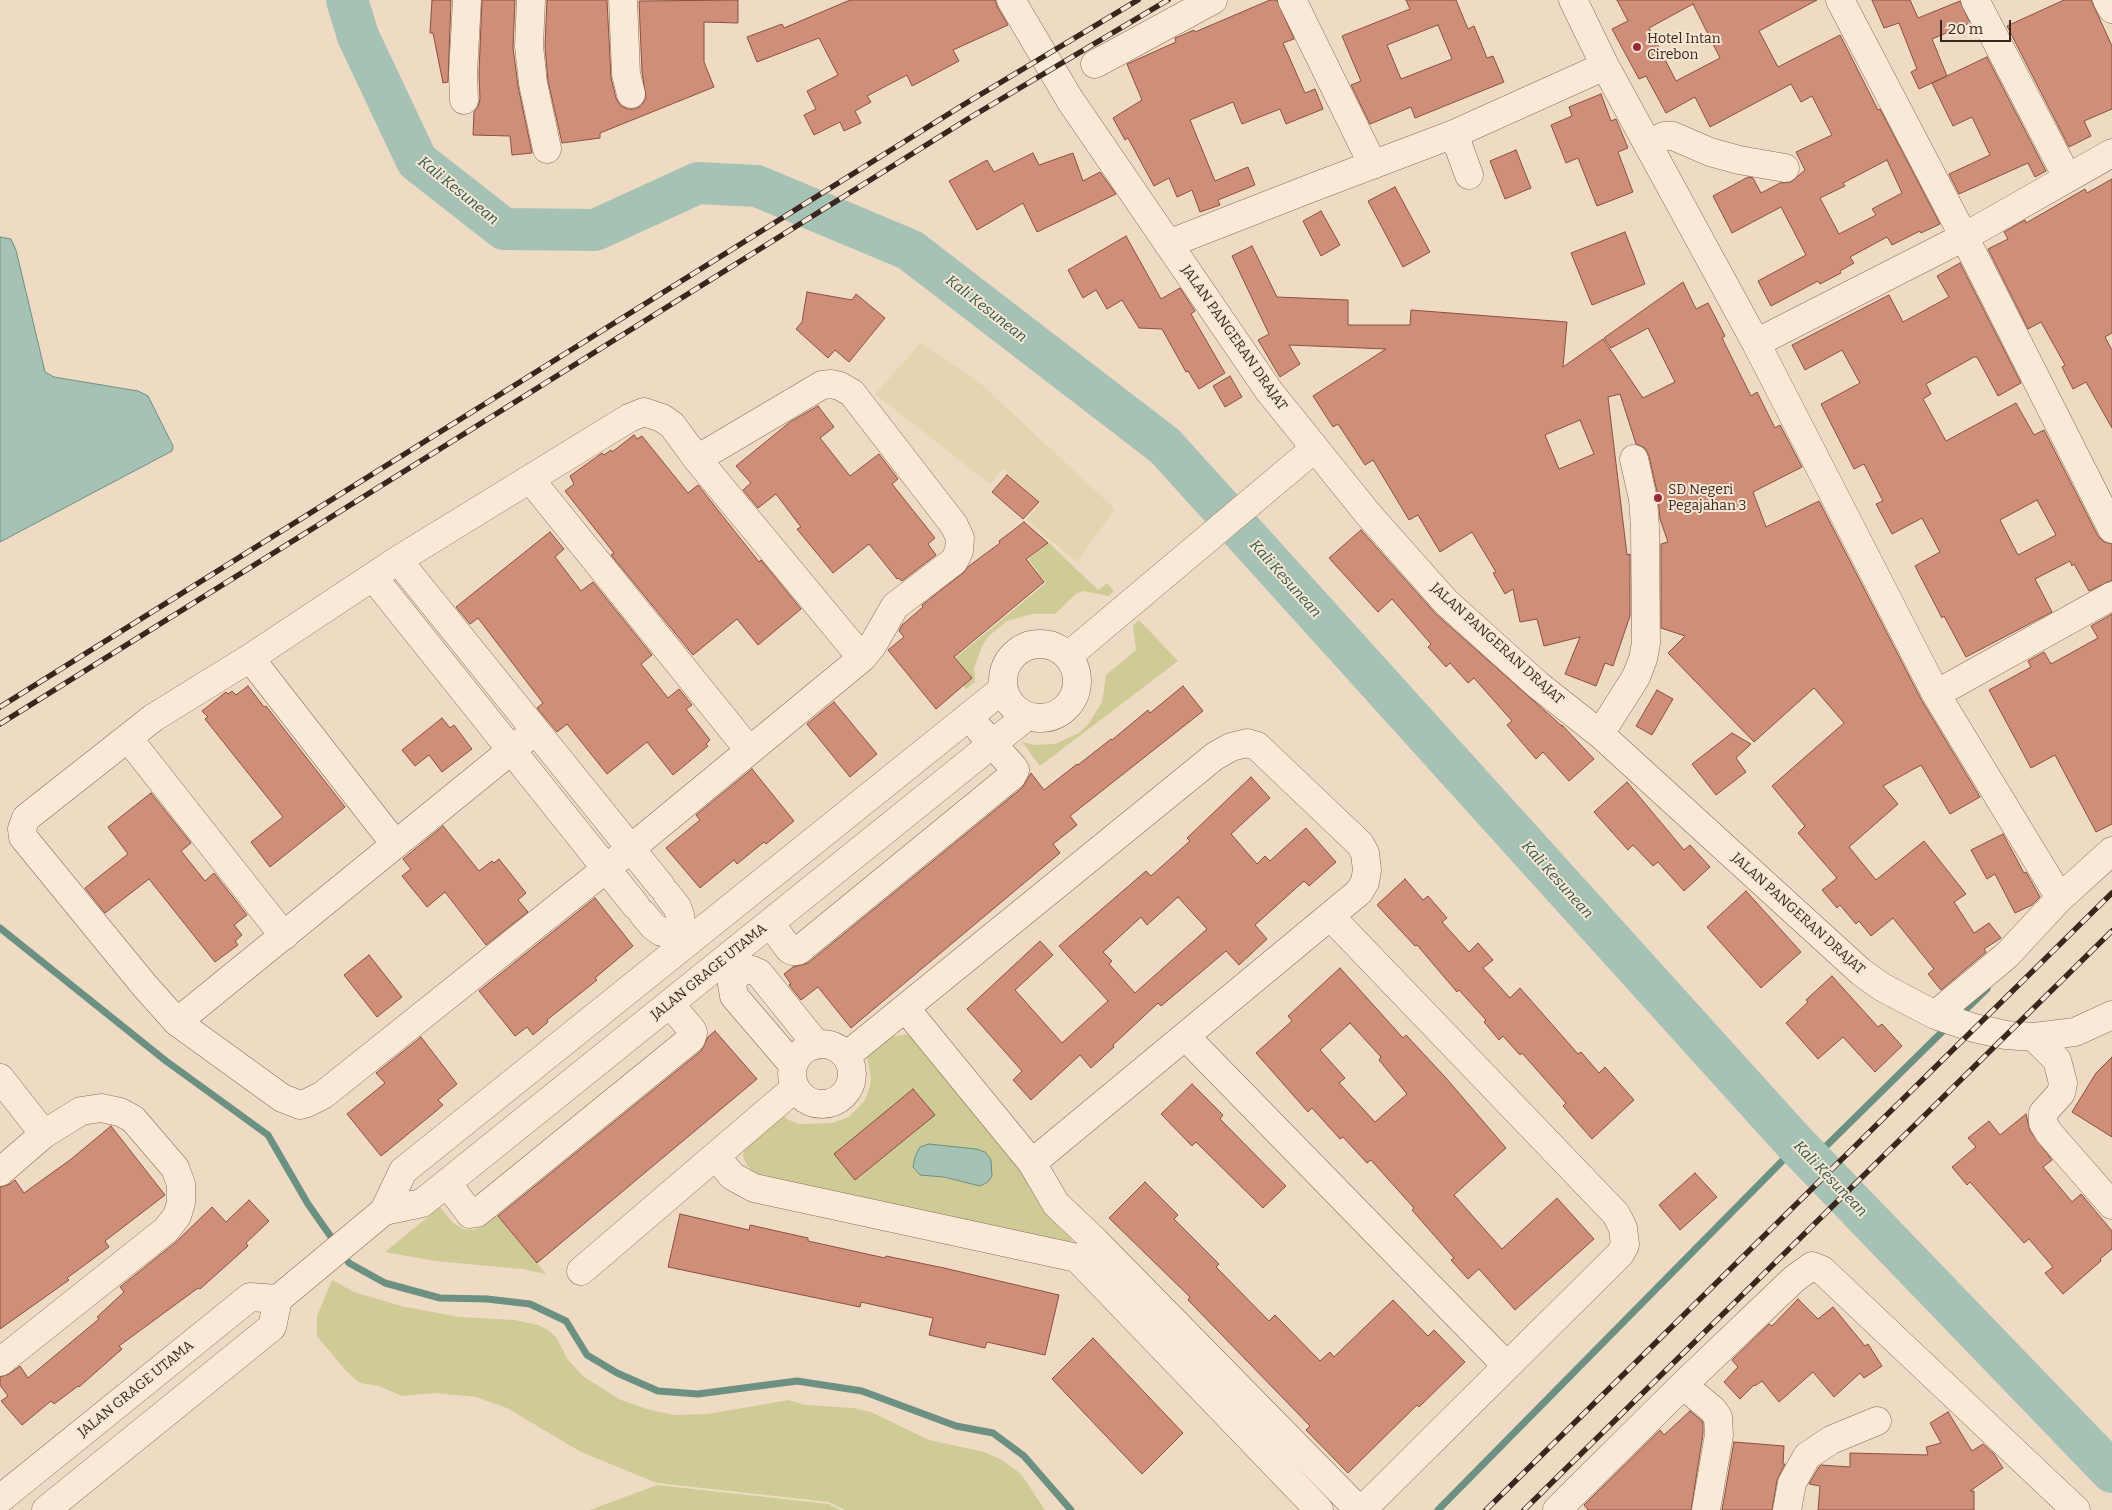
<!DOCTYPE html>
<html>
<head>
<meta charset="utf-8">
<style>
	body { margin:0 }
	#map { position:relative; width:2112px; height:1510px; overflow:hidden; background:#efdbc3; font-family:Bitter,serif }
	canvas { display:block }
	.scale { position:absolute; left:1940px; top:20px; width:71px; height:22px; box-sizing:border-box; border:2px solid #39271e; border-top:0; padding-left:6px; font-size:15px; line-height:18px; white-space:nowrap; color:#39271e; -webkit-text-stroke:4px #f6e6d3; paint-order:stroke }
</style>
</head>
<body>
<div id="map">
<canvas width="2112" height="1510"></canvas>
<div class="scale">20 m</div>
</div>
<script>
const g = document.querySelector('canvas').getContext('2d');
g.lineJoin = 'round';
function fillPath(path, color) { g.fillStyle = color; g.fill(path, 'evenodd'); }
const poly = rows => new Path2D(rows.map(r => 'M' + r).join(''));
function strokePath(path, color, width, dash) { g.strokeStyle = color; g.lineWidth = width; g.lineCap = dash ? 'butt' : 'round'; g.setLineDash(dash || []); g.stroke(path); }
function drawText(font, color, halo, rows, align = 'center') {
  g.font = font + ' Bitter,serif'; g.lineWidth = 4; g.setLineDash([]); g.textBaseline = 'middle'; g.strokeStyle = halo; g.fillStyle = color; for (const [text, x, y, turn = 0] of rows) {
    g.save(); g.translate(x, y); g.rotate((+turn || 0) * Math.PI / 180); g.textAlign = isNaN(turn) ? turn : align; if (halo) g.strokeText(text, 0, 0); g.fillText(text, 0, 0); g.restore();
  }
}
fillPath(poly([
	[921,343,979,382,1115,509,1077,562,1026,520,1041,503,1003,469,990,484,875,394]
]), '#e5d4b0');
fillPath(poly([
	[1049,543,1098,590,1107,583,1114,591,1109,596,1083,591,1077,593,1055,614,1032,614,1007,621,989,636,982,646,974,668,975,682,966,689,947,665,1046,583,1028,559],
	[1139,620,1178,661,1040,766,1022,742,1035,745,1055,744,1079,733,1089,723,1102,702,1106,675,1136,650,1133,625],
	[909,1034,1021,1169,1043,1211,1071,1239,1072,1243,767,1178,753,1172,747,1165,743,1156,744,1147,781,1114,789,1120,800,1124,832,1123,849,1117,865,1100,870,1086,871,1079,867,1057,889,1037],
	[440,1207,453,1223,463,1229,475,1230,483,1226,495,1213,546,1274,522,1269,435,1261,385,1252],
	[332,1280,354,1292,401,1306,459,1317,515,1320,538,1325,548,1330,556,1337,568,1360,584,1377,621,1400,650,1410,675,1415,707,1414,789,1400,805,1405,853,1408,871,1412,929,1440,984,1452,1002,1460,1021,1474,1045,1510,845,1510,829,1502,657,1483,581,1452,507,1408,476,1397,435,1393,402,1396,379,1386,360,1383,347,1372,317,1336,317,1316],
	[657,1485,829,1504,841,1510,590,1510]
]), '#cecb96');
const water = poly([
	[0,237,11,239,16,250,45,372,54,377,138,391,148,396,173,446,172,451,0,542,0,237],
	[929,1144,976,1149,985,1152,991,1160,992,1176,988,1182,980,1186,944,1177,920,1175,913,1167,915,1157,920,1147,929,1144]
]);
fillPath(water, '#a5c2b5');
strokePath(water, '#6c9081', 1);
strokePath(poly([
	[0,928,166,1061,268,1135,308,1204,336,1244],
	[1959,1016,1987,989],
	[1812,1160,1949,1025],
	[342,1253,349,1263,385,1283,440,1298,487,1299,530,1304,566,1321,587,1355,617,1373,658,1391,698,1394,797,1381,862,1391,956,1426,993,1433,1024,1456,1071,1510],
	[1438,1510,1798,1145]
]), '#6c9081', 7);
strokePath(poly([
	[347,0,358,36,417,161,504,229,595,230,698,183,757,186,910,250,1165,446,1794,1142,2112,1472]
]), '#a5c2b5', 42);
const building = poly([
	[432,0,451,0,448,82,443,83,433,33,430,33,432,0],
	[482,0,515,0,513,48,518,86,532,153,512,155,510,136,473,135,474,112,478,107,480,99,479,73,482,0],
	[547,0,607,0,611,78,616,98,620,105,627,109,635,109,641,106,646,98,642,72,639,1,738,0,738,23,704,22,704,62,714,87,600,133,600,138,562,143,548,81,545,46,547,0],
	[850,0,995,0,998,8,1008,25,953,50,959,61,912,86,907,75,867,96,871,102,855,111,861,123,844,131,840,122,814,135,804,115,816,109,807,91,838,75,819,38,757,62,747,37,782,24,784,28,850,0],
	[1270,0,1277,0,1294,39,1283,43,1305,93,1315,89,1323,109,1286,124,1280,109,1242,124,1233,102,1190,120,1215,181,1248,167,1255,185,1218,200,1220,205,1200,212,1192,190,1177,197,1169,178,1154,186,1128,138,1125,140,1113,118,1142,100,1127,64,1176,42,1175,38,1178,37,1194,30,1195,32,1270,0],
	[1406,0,1456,0,1468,29,1474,26,1487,58,1493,56,1504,82,1415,118,1411,107,1370,124,1351,85,1361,81,1342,36,1410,9,1406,0],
	[1438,25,1452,59,1401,79,1387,45,1438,25],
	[1617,0,1817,0,1759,31,1778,67,1840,35,1878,110,1880,109,1940,224,1921,233,1920,231,1892,245,1887,237,1850,257,1854,263,1840,271,1841,273,1820,284,1818,281,1771,306,1758,281,1806,255,1781,207,1732,233,1713,196,1748,177,1753,178,1761,193,1780,183,1791,182,1805,170,1796,152,1832,135,1812,96,1801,102,1791,84,1710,127,1695,97,1666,113,1646,76,1639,79,1612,29,1628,21,1617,0],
	[1693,4,1720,58,1676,81,1649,28,1693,4],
	[1887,160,1902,193,1872,209,1876,215,1839,234,1820,198,1845,186,1843,183,1887,160],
	[1872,0,1910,0,1918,18,1960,1,1970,23,1932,39,1947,76,1919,89,1911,72,1917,69,1899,23,1884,28,1872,0],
	[2064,0,2091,0,2112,46,2112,109,2084,121,2091,136,2069,147,2007,26,2064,0],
	[1987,57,2046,171,2035,177,2028,163,1959,194,1949,174,1990,155,1972,117,1953,126,1932,83,1987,57],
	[1601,94,1611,121,1616,119,1628,148,1618,152,1633,192,1597,206,1578,158,1566,163,1551,125,1572,116,1569,107,1601,94],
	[1516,150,1531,188,1505,199,1490,161,1516,150],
	[1033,153,1039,165,1073,153,1083,181,1100,172,1116,194,1037,232,1023,203,977,230,949,181,987,160,994,172,1033,153],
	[2112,179,2112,333,2105,337,2112,350,2112,428,2086,382,2073,389,2062,367,2065,365,2041,322,2028,329,1988,249,2008,239,2004,232,2025,220,2026,223,2085,189,2087,193,2112,179],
	[1395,187,1430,252,1403,267,1368,201,1395,187],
	[1321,211,1340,245,1321,256,1303,221,1321,211],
	[1625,232,1645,284,1592,305,1571,253,1625,232],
	[1126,236,1161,299,1180,288,1195,311,1191,314,1225,373,1199,389,1188,371,1186,372,1162,329,1139,328,1122,300,1107,309,1096,290,1083,298,1068,270,1126,236],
	[1252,246,1277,297,1348,300,1348,325,1410,325,1411,310,1567,322,1563,367,1603,339,1643,398,1675,382,1648,328,1611,348,1604,338,1683,282,1696,309,1708,303,1725,336,1722,338,1751,396,1757,392,1775,428,1780,425,1802,467,1753,492,1766,527,1819,501,1922,701,1980,797,1950,814,1921,765,1883,786,1898,804,1849,847,1876,880,1924,841,1966,894,1954,902,1974,933,1989,923,2001,938,1984,949,1986,952,1941,990,1928,974,1934,969,1893,918,1871,936,1859,921,1856,924,1840,905,1837,908,1822,890,1837,878,1798,833,1805,826,1772,786,1844,723,1814,688,1754,742,1668,653,1685,636,1661,628,1661,544,1668,542,1660,519,1658,496,1649,456,1645,448,1636,444,1620,394,1608,397,1627,555,1630,554,1630,616,1613,666,1605,663,1596,686,1565,674,1580,637,1544,646,1537,619,1520,622,1513,589,1505,594,1493,573,1496,572,1472,532,1440,552,1418,515,1409,520,1373,460,1365,465,1338,424,1333,427,1313,396,1386,349,1289,345,1300,364,1280,377,1258,340,1269,334,1232,256,1252,246],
	[1580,420,1594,454,1559,469,1545,435,1580,420],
	[1960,263,2021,383,1998,396,1977,357,1974,357,1926,384,1931,394,1923,399,1946,441,2016,403,2034,435,2044,430,2098,536,2104,542,2112,544,2112,580,2089,591,2074,564,2072,566,2070,561,2035,579,2052,612,1966,657,1944,616,1942,618,1915,566,1940,552,1922,518,1892,534,1876,504,1883,501,1864,464,1854,469,1821,404,1860,383,1842,350,1805,370,1792,345,1889,295,1903,322,1949,297,1937,276,1960,263],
	[2037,500,2056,535,2018,555,2000,520,2037,500],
	[807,292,852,300,856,294,885,318,849,362,835,350,828,358,796,329,802,322,807,292],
	[1230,376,1242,397,1225,407,1213,386,1230,376],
	[818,406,834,427,820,438,850,476,879,454,898,479,892,484,935,538,928,544,936,555,902,581,898,578,897,579,869,544,833,573,797,529,801,527,776,494,758,508,743,490,751,483,736,466,790,422,818,406],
	[634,435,637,439,642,436,688,493,698,485,759,562,761,560,801,609,758,645,737,619,693,655,611,555,614,553,565,491,574,484,570,476,602,453,604,455,611,450,612,452,634,435],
	[1007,475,1039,502,1023,519,992,492,1007,475],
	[1024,522,1048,543,1026,559,1044,582,954,657,972,678,936,709,888,650,904,637,899,631,902,625,923,607,922,605,963,573,969,566,1000,543,999,541,1024,522],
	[1361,530,1436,614,1563,727,1562,725,1594,759,1569,781,1543,752,1536,759,1507,725,1512,721,1474,678,1468,683,1450,663,1446,667,1428,647,1431,644,1392,599,1378,612,1329,558,1361,530],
	[550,532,564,549,555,557,581,591,593,582,652,655,641,664,668,698,679,689,692,705,686,709,710,740,706,744,708,746,673,775,647,742,607,774,567,724,557,732,537,708,543,703,478,618,470,624,456,607,550,532],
	[2112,614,2112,824,2096,832,2055,755,2031,768,1989,690,2031,667,2028,661,2044,652,2051,664,2098,638,2091,626,2112,614],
	[248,686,264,707,266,706,345,807,270,867,251,842,283,817,205,719,208,717,202,711,226,692,228,694,232,691,236,695,248,686],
	[1183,686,1203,711,1070,816,1077,825,1053,844,1060,853,851,1028,818,987,801,1000,789,985,791,984,784,974,793,967,808,963,1022,788,1031,773,1044,790,1077,764,1078,765,1111,739,1112,740,1148,710,1150,713,1183,686],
	[1657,690,1673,699,1652,735,1636,726,1657,690],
	[834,702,877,754,850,777,807,724,834,702],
	[442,718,450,728,454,725,472,749,442,772,429,755,415,766,402,750,442,718],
	[1732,733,1751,744,1736,758,1746,772,1716,795,1692,764,1732,733],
	[752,769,794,821,766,844,764,842,737,864,734,860,700,888,666,848,700,820,696,815,752,769],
	[1251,777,1270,798,1231,834,1257,864,1265,856,1270,861,1306,828,1336,862,1309,886,1304,881,1255,925,1267,939,1239,965,1226,951,1161,1006,1158,1003,1113,1045,1114,1047,1091,1068,1080,1055,1031,1100,1013,1080,1022,1071,967,1009,1040,941,1053,955,1015,990,1062,1043,1108,1001,1059,946,1146,871,1151,876,1190,841,1187,838,1251,777],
	[1178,897,1207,929,1135,993,1109,964,1112,961,1103,952,1141,917,1147,925,1178,897],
	[1627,782,1684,850,1690,845,1710,867,1684,891,1658,862,1653,866,1633,845,1628,850,1594,812,1627,782],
	[151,793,191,843,181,851,205,881,214,873,247,915,234,925,242,935,235,941,238,945,215,962,149,879,105,913,85,888,128,854,108,827,151,793],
	[443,826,479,871,492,861,494,863,499,859,526,893,518,900,528,912,486,945,445,892,427,907,402,876,411,869,403,859,443,826],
	[2003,834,2024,873,2026,872,2040,897,2032,905,2015,913,1995,874,1987,879,1971,850,2003,834],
	[1405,879,1423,900,1428,896,1447,918,1442,922,1469,952,1478,943,1493,960,1483,968,1510,998,1520,988,1578,1054,1581,1052,1599,1073,1605,1067,1634,1100,1592,1139,1563,1106,1566,1103,1522,1053,1520,1055,1503,1036,1499,1040,1484,1022,1486,1020,1459,990,1457,992,1417,945,1415,946,1377,905,1405,879],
	[1746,891,1801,952,1761,988,1707,927,1746,891],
	[595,898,633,946,595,978,597,980,547,1020,548,1022,533,1035,527,1027,515,1036,479,991,595,898],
	[369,955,402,997,377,1017,344,975,369,955],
	[1340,968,1403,1038,1406,1035,1446,1078,1506,1148,1454,1195,1502,1249,1557,1198,1594,1239,1515,1310,1479,1269,1468,1279,1451,1260,1454,1258,1412,1210,1414,1208,1371,1160,1367,1163,1343,1137,1340,1139,1312,1108,1308,1112,1256,1053,1292,1021,1288,1016,1340,968],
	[1350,1023,1381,1057,1379,1060,1407,1094,1375,1122,1339,1083,1345,1078,1320,1050,1350,1023],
	[1832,976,1878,1027,1882,1024,1902,1046,1875,1072,1843,1037,1818,1059,1786,1023,1808,1002,1806,1000,1832,976],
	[715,1031,757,1079,537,1263,498,1216,701,1051,708,1037,715,1031],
	[421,1037,457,1084,438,1100,443,1105,435,1112,381,1156,347,1114,385,1083,376,1073,421,1037],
	[2112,1057,2112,1137,2072,1112,2096,1073,2112,1057],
	[1192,1084,1223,1115,1220,1119,1286,1186,1263,1208,1196,1142,1192,1146,1161,1114,1192,1084],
	[913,1089,935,1115,855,1180,834,1154,913,1089],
	[2026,1114,2030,1131,2052,1160,2043,1167,2072,1202,2081,1194,2112,1231,2112,1249,2100,1259,2101,1261,2063,1294,2045,1273,2053,1267,2029,1239,2024,1243,1970,1182,1967,1185,1952,1167,1976,1147,1968,1138,1989,1121,2000,1135,2026,1114],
	[111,1126,165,1195,105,1241,109,1247,67,1278,69,1280,0,1329,0,1187,10,1184,15,1180,24,1193,70,1160,111,1126],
	[1695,1173,1717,1197,1680,1230,1659,1205,1695,1173],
	[1145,1182,1178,1215,1174,1219,1219,1264,1216,1267,1269,1321,1275,1315,1320,1361,1330,1352,1334,1357,1393,1300,1428,1336,1434,1330,1465,1362,1419,1407,1417,1405,1348,1473,1306,1430,1310,1426,1188,1300,1190,1297,1109,1218,1145,1182],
	[249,1200,269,1221,246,1243,248,1246,200,1289,198,1288,119,1346,122,1349,79,1387,78,1386,54,1404,51,1401,22,1425,1,1401,8,1396,0,1385,0,1377,9,1374,20,1366,28,1378,99,1319,97,1317,124,1292,120,1287,176,1242,212,1207,226,1222,249,1200],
	[680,1214,749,1230,750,1225,808,1238,808,1241,885,1258,886,1256,944,1268,1059,1295,1045,1355,987,1342,985,1348,929,1335,933,1318,861,1302,860,1307,668,1267,680,1214],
	[1798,1299,1818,1319,1833,1307,1865,1346,1868,1344,1882,1366,1864,1378,1860,1373,1834,1397,1813,1372,1779,1402,1762,1381,1755,1386,1754,1385,1740,1399,1724,1382,1738,1367,1732,1360,1769,1324,1772,1326,1798,1299],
	[1093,1338,1183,1433,1142,1474,1052,1379,1093,1338],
	[1690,1411,1703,1422,1703,1434,1691,1510,1588,1510,1584,1505,1660,1430,1664,1435,1690,1411],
	[1948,1412,1972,1451,1983,1444,1994,1454,2003,1468,1970,1491,1974,1491,1974,1510,1818,1510,1820,1486,1809,1484,1819,1467,1821,1465,1850,1467,1850,1453,1928,1455,1926,1447,1941,1443,1930,1423,1948,1412],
	[1734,1442,1784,1446,1783,1464,1785,1464,1777,1480,1772,1510,1722,1510,1734,1442]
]);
fillPath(building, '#ce8e78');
strokePath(building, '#8a503e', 1);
const minor = poly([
	[531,0,529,46,533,83,547,149],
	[623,0,626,74,631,94],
	[1011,0,1070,100,1269,391,1368,514,1446,602,1538,685,1600,734,1861,972,1882,987,1935,1015,1974,1028,2006,1035,2034,1037,2075,1032,2112,1015],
	[1292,0,1373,165],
	[1573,0,1605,66,1756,343,1936,694,2060,898],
	[1840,0,1974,256,2112,529],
	[1975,0,2067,177],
	[2107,0,2112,9],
	[1095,64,1213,0],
	[464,100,463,73,467,0],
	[1454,134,1469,175],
	[1649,144,1664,136,1673,136,1710,152,1739,160,1785,168],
	[1168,244,1319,185,1454,134,1605,66],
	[1756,343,1964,237,2112,153],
	[831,384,840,386,852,393,954,525,960,538,959,551,954,561,895,606,872,646,862,658,607,868,323,1095,307,1103,300,1105,282,1098,177,1022,144,985,23,837,22,829,26,818,153,718,250,658,398,560,629,418,644,412,662,418,672,425,697,459,822,385,831,384],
	[697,459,862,658],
	[530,479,749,750],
	[398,560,661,886],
	[373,577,636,906],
	'1003 681a37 37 0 1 1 74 0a37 37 0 1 1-74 0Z',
	[1068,656,1314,449],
	[250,658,395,844],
	[1936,694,2112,596],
	[1600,734,1636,677,1643,659,1646,643,1645,527,1643,499,1634,459],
	[128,738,284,936],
	[667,894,677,907,680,915,681,923,678,931],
	[643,914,653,926,661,932,678,931],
	[1330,916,1616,1214,1623,1228,1625,1245,1620,1254,1362,1510],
	[770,923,789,949,792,951,798,951,1012,776,1015,770,1013,767,980,730],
	[738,971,732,984,734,996,793,1065],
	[738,971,752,970,759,973,817,1045],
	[906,1009,1032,1163,1056,1204,1096,1242,1359,1510],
	[1935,1015,2007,955,2060,898,2112,851],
	[177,1022,535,731],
	[1186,1037,1507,1366],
	[2034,1037,2057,1060,2063,1083,2061,1093,2043,1113,2043,1123,2049,1133,2112,1205],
	'792 1074a30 30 0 1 1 60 0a30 30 0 1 1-60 0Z',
	[846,1056,1215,756,1231,747,1247,743,1257,746,1360,844,1365,853,1367,870,1365,882,1359,892,1032,1163],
	[0,1078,44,1134],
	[716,1156,732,1176,754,1188,1077,1258,1319,1510],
	[0,1172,44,1134,81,1111,101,1108,120,1112,133,1119,175,1168,181,1184,181,1203,177,1216,166,1230,0,1362],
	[447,1183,468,1211,470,1214,477,1213,691,1039,693,1033,692,1030,670,1004],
	[384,1211,422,1203,1027,716],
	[581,1271,795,1088],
	[1683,1385,1713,1410,1718,1417,1719,1435,1706,1510],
	[0,1499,250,1297,278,1299],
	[46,1510,272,1327,278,1299,384,1211,403,1171,1003,689],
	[1557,1510,1683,1385,1794,1279,1812,1266,1822,1270,2076,1510],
	[1787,1510,1792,1483,1807,1456,1831,1440,1877,1421]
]);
strokePath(minor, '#8a6b59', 29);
strokePath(minor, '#fae9d6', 28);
const rail = poly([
	[0,707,963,105,1138,0],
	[0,724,971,117,1168,0],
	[1486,1510,2112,893],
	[1524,1510,2112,931]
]);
strokePath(rail, '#39271e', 5.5);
strokePath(rail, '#f6e6d3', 4, [11]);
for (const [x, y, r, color] of [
	[1637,47,5,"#9a283b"],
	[1658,498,5,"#9a283b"]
]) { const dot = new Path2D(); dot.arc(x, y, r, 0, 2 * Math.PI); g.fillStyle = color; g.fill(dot); strokePath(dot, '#f6e6d3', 2); }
drawText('14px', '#39271e', '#f6e6d3', [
	["Hotel Intan",1647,39],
	["Cirebon",1647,55],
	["SD Negeri",1668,490],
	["Pegajahan 3",1668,506]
], 'left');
drawText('14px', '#39271e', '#f6e6d3', [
	["JALAN PANGERAN DRAJAT",1234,338,55],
	["JALAN PANGERAN DRAJAT",1497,644,42],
	["JALAN PANGERAN DRAJAT",1798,914,42],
	["JALAN GRAGE UTAMA",709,972,-39],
	["JALAN GRAGE UTAMA",136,1389,-39]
]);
drawText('italic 15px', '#2d594f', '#f6e6d3', [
	["Kali Kesunean",458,191,39],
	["Kali Kesunean",986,309,38],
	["Kali Kesunean",1285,579,48],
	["Kali Kesunean",1557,880,48],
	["Kali Kesunean",1830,1179,46]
]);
</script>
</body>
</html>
